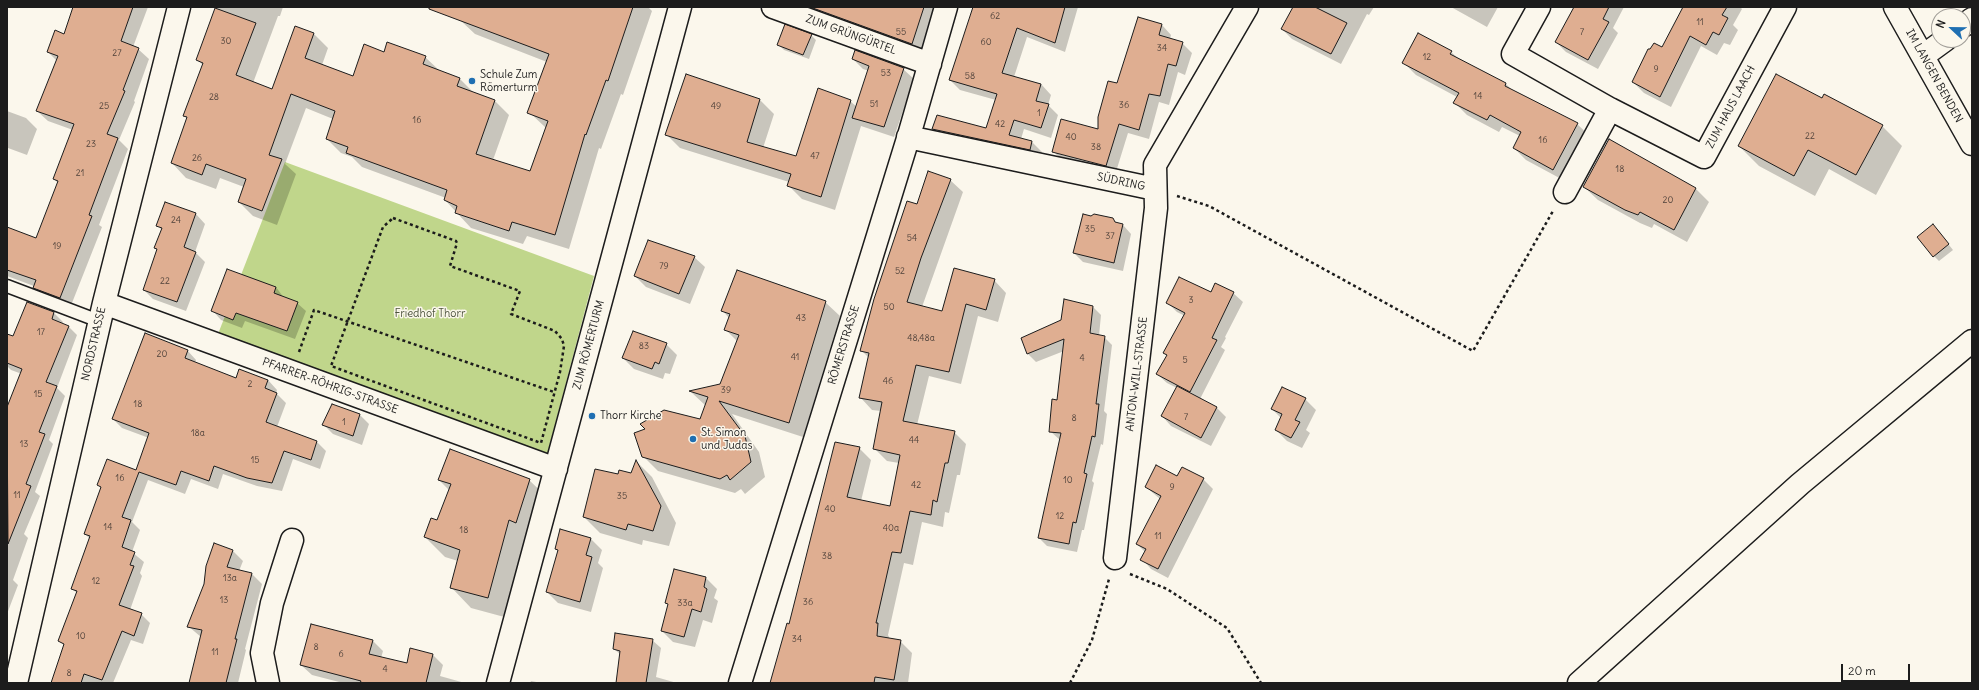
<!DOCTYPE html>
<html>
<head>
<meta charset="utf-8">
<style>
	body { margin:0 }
	#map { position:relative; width:1979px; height:690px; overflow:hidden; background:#fbf7ec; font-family:Delius,sans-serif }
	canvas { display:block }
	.frame { position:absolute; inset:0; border:8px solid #1c1c1c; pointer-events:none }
	.north { position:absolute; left:1931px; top:8px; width:40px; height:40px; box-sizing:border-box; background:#fbf7ec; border:1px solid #a29f99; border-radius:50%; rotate:292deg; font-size:11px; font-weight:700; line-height:16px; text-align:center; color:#1c1c1c }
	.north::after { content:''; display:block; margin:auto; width:14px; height:18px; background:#1f6fb2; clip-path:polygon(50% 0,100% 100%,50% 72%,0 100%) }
	.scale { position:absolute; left:1841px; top:664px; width:69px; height:18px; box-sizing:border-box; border:2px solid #1c1c1c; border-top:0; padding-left:5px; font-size:12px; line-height:14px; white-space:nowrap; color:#1c1c1c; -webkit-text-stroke:3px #fbf7ec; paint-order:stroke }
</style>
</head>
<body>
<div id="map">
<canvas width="1979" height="690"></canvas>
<div class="frame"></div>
<div class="north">N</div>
<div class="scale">20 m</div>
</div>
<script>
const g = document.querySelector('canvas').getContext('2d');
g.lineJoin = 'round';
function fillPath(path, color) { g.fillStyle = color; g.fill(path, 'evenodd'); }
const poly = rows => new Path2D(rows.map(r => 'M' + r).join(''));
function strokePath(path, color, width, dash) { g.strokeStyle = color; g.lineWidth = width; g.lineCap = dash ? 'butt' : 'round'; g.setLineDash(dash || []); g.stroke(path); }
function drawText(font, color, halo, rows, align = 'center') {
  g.font = font + ' Delius,sans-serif'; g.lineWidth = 3; g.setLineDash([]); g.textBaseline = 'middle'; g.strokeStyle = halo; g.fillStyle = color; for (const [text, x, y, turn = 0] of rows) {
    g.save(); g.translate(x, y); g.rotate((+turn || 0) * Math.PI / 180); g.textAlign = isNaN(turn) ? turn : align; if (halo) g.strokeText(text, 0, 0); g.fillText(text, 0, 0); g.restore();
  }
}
fillPath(poly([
	[285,162,594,276,547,455,218,334]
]), '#c0d68b');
fillPath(poly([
	[74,7,148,7,133,47,138,49,149,59,134,101,135,102,119,140,128,149,99,225,102,227,70,308,44,298,34,286,7,276,7,228,36,240,58,183,54,179,73,130,48,121,37,111,57,61,48,52,65,35],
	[217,7,283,7,280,16,278,16,253,83,272,90,314,34,328,48,322,65,354,77,385,53,425,57,440,71,460,79,474,93,494,100,509,115,493,160,530,172,546,128,529,112,547,62,475,34,460,20,465,7,648,7,652,11,623,95,621,94,601,149,599,148,569,249,527,236,523,244,471,228,445,200,446,198,362,167,352,157,341,153,327,139,333,119,306,108,285,164,296,174,277,225,253,216,239,202,244,187,220,178,216,189,186,178,172,163,188,119,184,116,203,65,197,60],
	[807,7,941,7,924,56,817,17],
	[974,7,1078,7,1065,52,1027,37,1014,77,1041,84,1051,95,1048,105,1058,115,1051,138,1024,129,1021,139,1032,142,1042,152,1040,159,943,139,933,129,987,129,996,100,960,90,950,80],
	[1294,7,1374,7,1369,15,1367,14,1341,64,1292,39,1282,29],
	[1451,7,1498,7,1487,27],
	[1575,7,1624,7,1613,28,1618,33,1598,69,1566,52,1556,42],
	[1684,7,1740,7,1742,9,1733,25,1738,30,1730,45,1724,43,1717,55,1701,46,1671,107,1644,93,1633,82,1662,48],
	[1138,18,1162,25,1171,35,1170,39,1182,43,1192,53,1185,75,1178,72,1169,105,1159,102,1149,139,1128,133,1115,175,1063,161,1053,151,1099,131,1118,84],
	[811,35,816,40,809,59,784,50,778,44],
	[1451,52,1459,59,1506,84,1513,91,1577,124,1590,136,1565,181,1526,160,1514,148,1520,136,1502,127,1499,132,1467,115,1455,103,1457,97,1416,75,1404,63],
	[853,59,903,69,914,79,894,137,861,126,835,210,802,199,788,185,789,182,680,148,666,134,760,100,774,114,763,148,797,157,850,101,857,107,869,71,863,69],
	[1822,99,1882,126,1902,146,1876,195,1829,169,1815,196,1759,166,1739,146],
	[7,111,26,118,37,129,27,155,8,148,7,149],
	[950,180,963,192,922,307,943,312,994,280,1006,293,998,322,978,316,961,384,929,376,917,425,954,432,966,444,960,475,957,475,949,513,945,512,943,527,922,522,913,565,904,563,888,635,890,639,900,641,912,653,908,683,771,683,789,625,859,448,871,460,861,501,890,507,899,463,887,461,874,448,881,411,872,410,860,397,869,358,861,350,918,206],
	[1584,187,1695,188,1709,202,1687,242,1654,224,1652,228,1640,223,1598,200],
	[166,203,196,214,205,224,195,252,205,262,186,311,153,299,144,290,158,251,155,248,162,230,157,225],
	[1113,219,1117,224,1123,225,1131,234,1123,271,1083,262,1074,253],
	[1938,231,1953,250,1939,261,1934,256],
	[694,257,705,267,690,304,646,287,635,276],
	[276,287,284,298,297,303,306,311,295,339,245,321,242,328,221,320,213,311],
	[1211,293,1233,293,1243,302,1225,337,1226,338,1221,347,1225,350,1200,399,1217,408,1226,417,1211,446,1171,426,1162,416,1177,388,1167,383,1157,374,1167,356,1164,353,1185,316,1177,312,1167,302],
	[825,302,840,316,803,437,732,414,759,452,765,477,745,494,741,489,735,493,658,471,643,456,701,420,706,406,691,392,720,385,737,341,725,329,729,318,722,310],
	[28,303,54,313,63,322,62,324,68,326,77,335,57,388,65,396,49,440,53,444,35,492,40,496,24,534,28,538,13,580,18,585,7,614,7,412,22,374,11,370,7,366,7,346,13,338],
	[1093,307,1101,315,1099,336,1104,337,1112,345,1104,411,1107,414,1103,445,1101,444,1092,481,1094,483,1084,530,1082,530,1077,552,1047,546,1039,538,1060,440,1050,431,1057,401,1064,351,1036,362,1028,354,1022,338],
	[666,344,677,355,670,374,665,373,663,379,634,369,623,358],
	[187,350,196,360,195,363,237,379,268,380,277,390,276,393,286,403,277,427,317,442,326,451,320,469,293,459,282,491,257,486,223,474,218,489,191,479,185,494,148,480,132,522,140,530,132,552,144,562,140,573,142,576,130,610,141,614,150,623,143,644,131,640,113,683,52,683,65,646,59,641,77,593,72,589,90,539,85,534,102,489,98,485,136,471,149,438,122,428,113,419],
	[1305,399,1316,410,1306,430,1310,433,1302,448,1287,441,1276,430,1281,418,1272,409],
	[360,415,369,424,362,445,333,434,324,425],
	[637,462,652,477,676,523,669,546,643,540,642,545,600,533,584,517,618,475,632,474],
	[1178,478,1203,479,1213,489,1168,578,1151,569,1142,559,1145,552,1137,544,1160,499,1146,487],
	[439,480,529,480,550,500,508,618,471,608,451,587,458,561,445,557,425,537,438,522,449,490],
	[591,539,602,550,598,563,603,568,591,612,558,603,547,592,558,551,556,548],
	[233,551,243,561,239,571,252,574,262,584,245,649,246,650,238,683,191,683,201,637,188,626],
	[706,578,717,589,714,598,718,601,712,623,703,620,695,647,673,642,662,631,669,605,666,602],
	[312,626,373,641,383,651,381,658,408,664,433,655,443,665,440,676,465,683,343,683,312,675,301,665],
	[652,640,661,648,656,677,677,683,617,683,621,655,614,649],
	[531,681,542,683,530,683]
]), '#0003');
const building = poly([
	[73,7,133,7,121,41,139,48,123,90,125,91,107,134,118,138,89,215,92,216,60,298,33,288,36,280,7,270,7,227,36,238,58,181,53,179,74,124,36,111,58,56,47,52,55,30,64,34,73,7],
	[429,7,633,7,608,81,606,80,586,135,585,134,555,235,512,222,509,231,455,213,457,206,444,200,447,190,346,153,348,147,326,139,335,111,291,94,269,155,282,159,262,211,238,202,246,179,206,164,202,175,171,163,187,117,183,116,203,63,196,60,215,8,256,23,236,75,272,89,295,26,314,33,305,58,353,76,364,44,384,52,387,42,426,56,423,64,460,78,457,86,495,100,476,154,530,171,548,121,527,113,549,54,429,9,429,7],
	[810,7,924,7,912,44,810,7],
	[973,7,1065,7,1055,43,1017,28,1002,73,1041,84,1036,101,1049,104,1041,128,1014,120,1009,135,1032,141,1030,150,932,129,937,115,986,128,997,94,949,80,973,7],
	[1293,7,1315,7,1347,23,1331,54,1281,29,1293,7],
	[1574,7,1609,7,1603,19,1609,22,1588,60,1555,42,1574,7],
	[1683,7,1727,7,1722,15,1728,18,1719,35,1713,32,1706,45,1690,36,1660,97,1632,82,1648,49,1650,49,1654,43,1662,47,1683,7],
	[1138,17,1162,24,1159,35,1183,42,1176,66,1168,64,1160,96,1149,94,1139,130,1119,124,1106,166,1052,152,1061,119,1098,129,1098,117,1108,81,1117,83,1138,17],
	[785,24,812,34,803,55,777,45,785,24],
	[1418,33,1452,51,1450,54,1506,83,1505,86,1578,123,1553,170,1513,148,1521,132,1490,115,1487,120,1453,103,1459,93,1402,63,1418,33],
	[855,50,904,68,884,127,852,118,869,66,852,59,855,50],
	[686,74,760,99,747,142,796,156,818,88,851,100,821,197,787,186,791,174,665,135,686,74],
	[1776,74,1822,98,1824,94,1883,125,1856,175,1808,150,1794,176,1738,146,1776,74],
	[1609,139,1696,188,1674,230,1640,212,1638,215,1625,210,1583,187,1609,139],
	[928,171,951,179,921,258,907,302,942,311,954,268,995,279,986,310,966,304,949,372,916,365,903,421,955,431,948,463,945,463,937,502,933,500,931,515,910,511,901,553,892,552,876,623,878,623,877,636,901,640,894,680,875,677,874,683,770,683,787,623,789,624,835,442,860,447,847,497,890,506,900,455,873,449,882,402,859,398,869,353,860,351,874,299,907,201,917,204,928,171],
	[165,202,196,213,184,247,196,252,177,302,143,290,157,249,154,248,162,228,156,226,165,202],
	[1083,214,1091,216,1094,214,1113,218,1115,222,1123,224,1114,263,1073,253,1083,214],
	[1933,224,1949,244,1933,257,1917,237,1933,224],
	[648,240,695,256,679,294,634,276,648,240],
	[227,269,276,287,274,293,298,302,287,331,236,313,233,320,211,311,227,269],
	[737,270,826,301,789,423,719,401,745,436,751,462,730,480,727,475,720,479,642,457,634,433,645,429,640,424,664,410,700,419,708,397,689,391,720,384,739,335,724,330,730,314,721,311,737,270],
	[1179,277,1211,292,1215,283,1234,292,1212,338,1217,340,1190,392,1156,374,1167,355,1163,353,1185,313,1166,303,1179,277],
	[1064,299,1093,306,1090,333,1105,336,1096,404,1099,404,1095,437,1092,436,1084,473,1087,474,1076,523,1073,522,1069,544,1038,538,1061,433,1049,432,1052,399,1057,400,1064,339,1027,354,1021,338,1061,320,1064,299],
	[27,302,54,312,52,319,69,326,46,382,57,386,39,432,45,434,26,484,31,486,8,544,7,407,22,369,7,363,7,334,13,336,27,302],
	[633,331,667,343,659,364,655,362,652,369,622,358,633,331],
	[145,333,188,350,185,358,236,378,239,369,268,380,265,388,277,393,266,422,317,441,311,460,284,451,272,483,247,478,214,466,209,481,181,471,176,485,139,472,122,517,131,520,122,547,135,552,130,565,134,566,119,605,142,613,134,636,122,631,102,680,84,674,81,683,51,683,64,644,58,641,77,591,71,589,90,536,84,534,101,487,97,485,107,459,136,470,149,433,112,419,145,333],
	[1177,386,1217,407,1201,438,1161,416,1177,386],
	[1282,387,1306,398,1295,420,1300,422,1291,438,1275,430,1282,414,1271,409,1282,387],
	[332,404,360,414,353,436,322,425,332,404],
	[450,449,530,479,516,523,509,520,488,598,450,588,460,550,424,537,431,518,437,520,451,484,438,480,450,449],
	[636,460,661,506,653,531,628,524,626,530,583,517,595,469,618,474,619,470,631,473,636,460],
	[1156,465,1177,476,1182,467,1204,478,1158,569,1140,560,1146,549,1136,544,1161,496,1145,487,1156,465],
	[560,529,591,538,586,555,592,557,580,602,546,592,558,550,555,549,560,529],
	[214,543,233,550,227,567,252,573,235,639,237,639,226,683,189,683,202,630,187,627,204,584,206,566,214,543],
	[674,569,706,577,704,587,707,589,701,612,692,609,684,637,661,631,668,604,665,603,674,569],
	[311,624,373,640,369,654,407,663,410,648,433,654,426,683,360,683,361,681,300,665,311,624],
	[615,633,653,639,646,683,616,683,620,651,613,649,615,633]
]);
fillPath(building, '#dfae91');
strokePath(building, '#1c1c1c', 1);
const lane = poly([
	[7,286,99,321]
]);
const street = poly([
	[773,7,930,64],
	[1539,7,1513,54,1610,109,1704,157,1785,7],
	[1895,7,1972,144],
	[1963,26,1972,19],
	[1923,56,1945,40],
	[908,137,1155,189],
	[1565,192,1610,109],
	[104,303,556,469],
	[1115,558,1156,208,1155,165,1247,7],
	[16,683,104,303,179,7],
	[268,683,262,653,272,603,292,540],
	[498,683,680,7],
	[740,683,910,132,946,7]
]);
const secondary = poly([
	[1579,683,1800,484,1972,341]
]);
strokePath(lane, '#1c1c1c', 15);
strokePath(street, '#1c1c1c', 25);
strokePath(secondary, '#1c1c1c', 25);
strokePath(poly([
	[1177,196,1209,206,1473,351,1553,211],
	[393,218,456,241,457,243,450,266,520,291,511,314,555,331,562,339,564,346,560,372,541,443,331,366,383,227,393,218],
	[299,352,314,310,554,392],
	[1130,574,1167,589,1227,628,1261,683],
	[1070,683,1092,640,1109,579]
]), '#1c1c1c', 2.5, [3, 3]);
strokePath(lane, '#fbf7ec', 12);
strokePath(street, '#fbf7ec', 22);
strokePath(secondary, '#fbf7ec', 22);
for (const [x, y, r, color] of [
	[472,81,4,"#1f6fb2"],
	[592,416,4,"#1f6fb2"],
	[693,439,4,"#1f6fb2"]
]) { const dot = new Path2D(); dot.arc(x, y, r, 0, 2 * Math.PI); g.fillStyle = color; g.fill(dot); strokePath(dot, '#fbf7ec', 1.5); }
drawText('9px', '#4d4039', null, [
	["62",995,16],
	["11",1700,22],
	["55",901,32],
	["7",1582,32],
	["30",226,41],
	["60",986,42],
	["34",1162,48],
	["27",117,53],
	["12",1427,57],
	["9",1656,69],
	["53",886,73],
	["58",970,76],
	["14",1478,96],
	["28",214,97],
	["51",874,104],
	["36",1124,105],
	["25",104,106],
	["49",716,106],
	["1",1039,113],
	["16",417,120],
	["42",1000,124],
	["22",1810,136],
	["40",1071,137],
	["16",1543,140],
	["23",91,144],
	["38",1096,147],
	["47",815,156],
	["26",197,158],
	["18",1620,169],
	["21",80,173],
	["20",1668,200],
	["24",176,220],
	["35",1090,229],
	["37",1110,236],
	["54",912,238],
	["19",57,246],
	["79",664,266],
	["52",900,271],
	["22",165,281],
	["3",1191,300],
	["50",889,307],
	["43",801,318],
	["17",41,332],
	["48,48a",921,338],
	["83",644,346],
	["20",162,354],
	["41",795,357],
	["4",1082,358],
	["5",1185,360],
	["46",888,381],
	["2",250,384],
	["39",726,390],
	["15",38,394],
	["18",138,404],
	["7",1186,417],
	["8",1074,418],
	["1",344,422],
	["18a",198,433],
	["44",914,440],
	["13",24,444],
	["15",255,460],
	["16",120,478],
	["10",1068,480],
	["42",916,485],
	["9",1172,487],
	["11",17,495],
	["35",622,496],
	["40",830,509],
	["12",1060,516],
	["14",108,527],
	["40a",891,528],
	["18",464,530],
	["11",1158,536],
	["38",827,556],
	["13a",230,578],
	["12",96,581],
	["13",224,600],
	["36",808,602],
	["33a",685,603],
	["10",81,636],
	["34",797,639],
	["8",316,647],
	["11",215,652],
	["6",341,654],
	["4",385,669],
	["8",69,673]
]);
drawText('11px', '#1c1c1c', '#fbf7ec', [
	["ZUM GRÜNGÜRTEL",851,35,20],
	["IM LANGEN BENDEN",1934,76,61],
	["ZUM HAUS LAACH",1731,107,-62],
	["SÜDRING",1121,182,12],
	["NORDSTRASSE",94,344,-77],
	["ZUM RÖMERTURM",589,345,-75],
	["RÖMERSTRASSE",844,345,-73],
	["ANTON-WILL-STRASSE",1137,374,-83],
	["PFARRER-RÖHRIG-STRASSE",330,386,20]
]);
drawText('11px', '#1c1c1c', '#fbf7ec', [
	["Schule Zum",480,75],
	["Römerturm",480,88],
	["Thorr Kirche",600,416],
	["St. Simon",701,433],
	["und Judas",701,446]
], 'left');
drawText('11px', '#4d543d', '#fbf7ec', [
	["Friedhof Thorr",430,314]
]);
</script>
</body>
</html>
